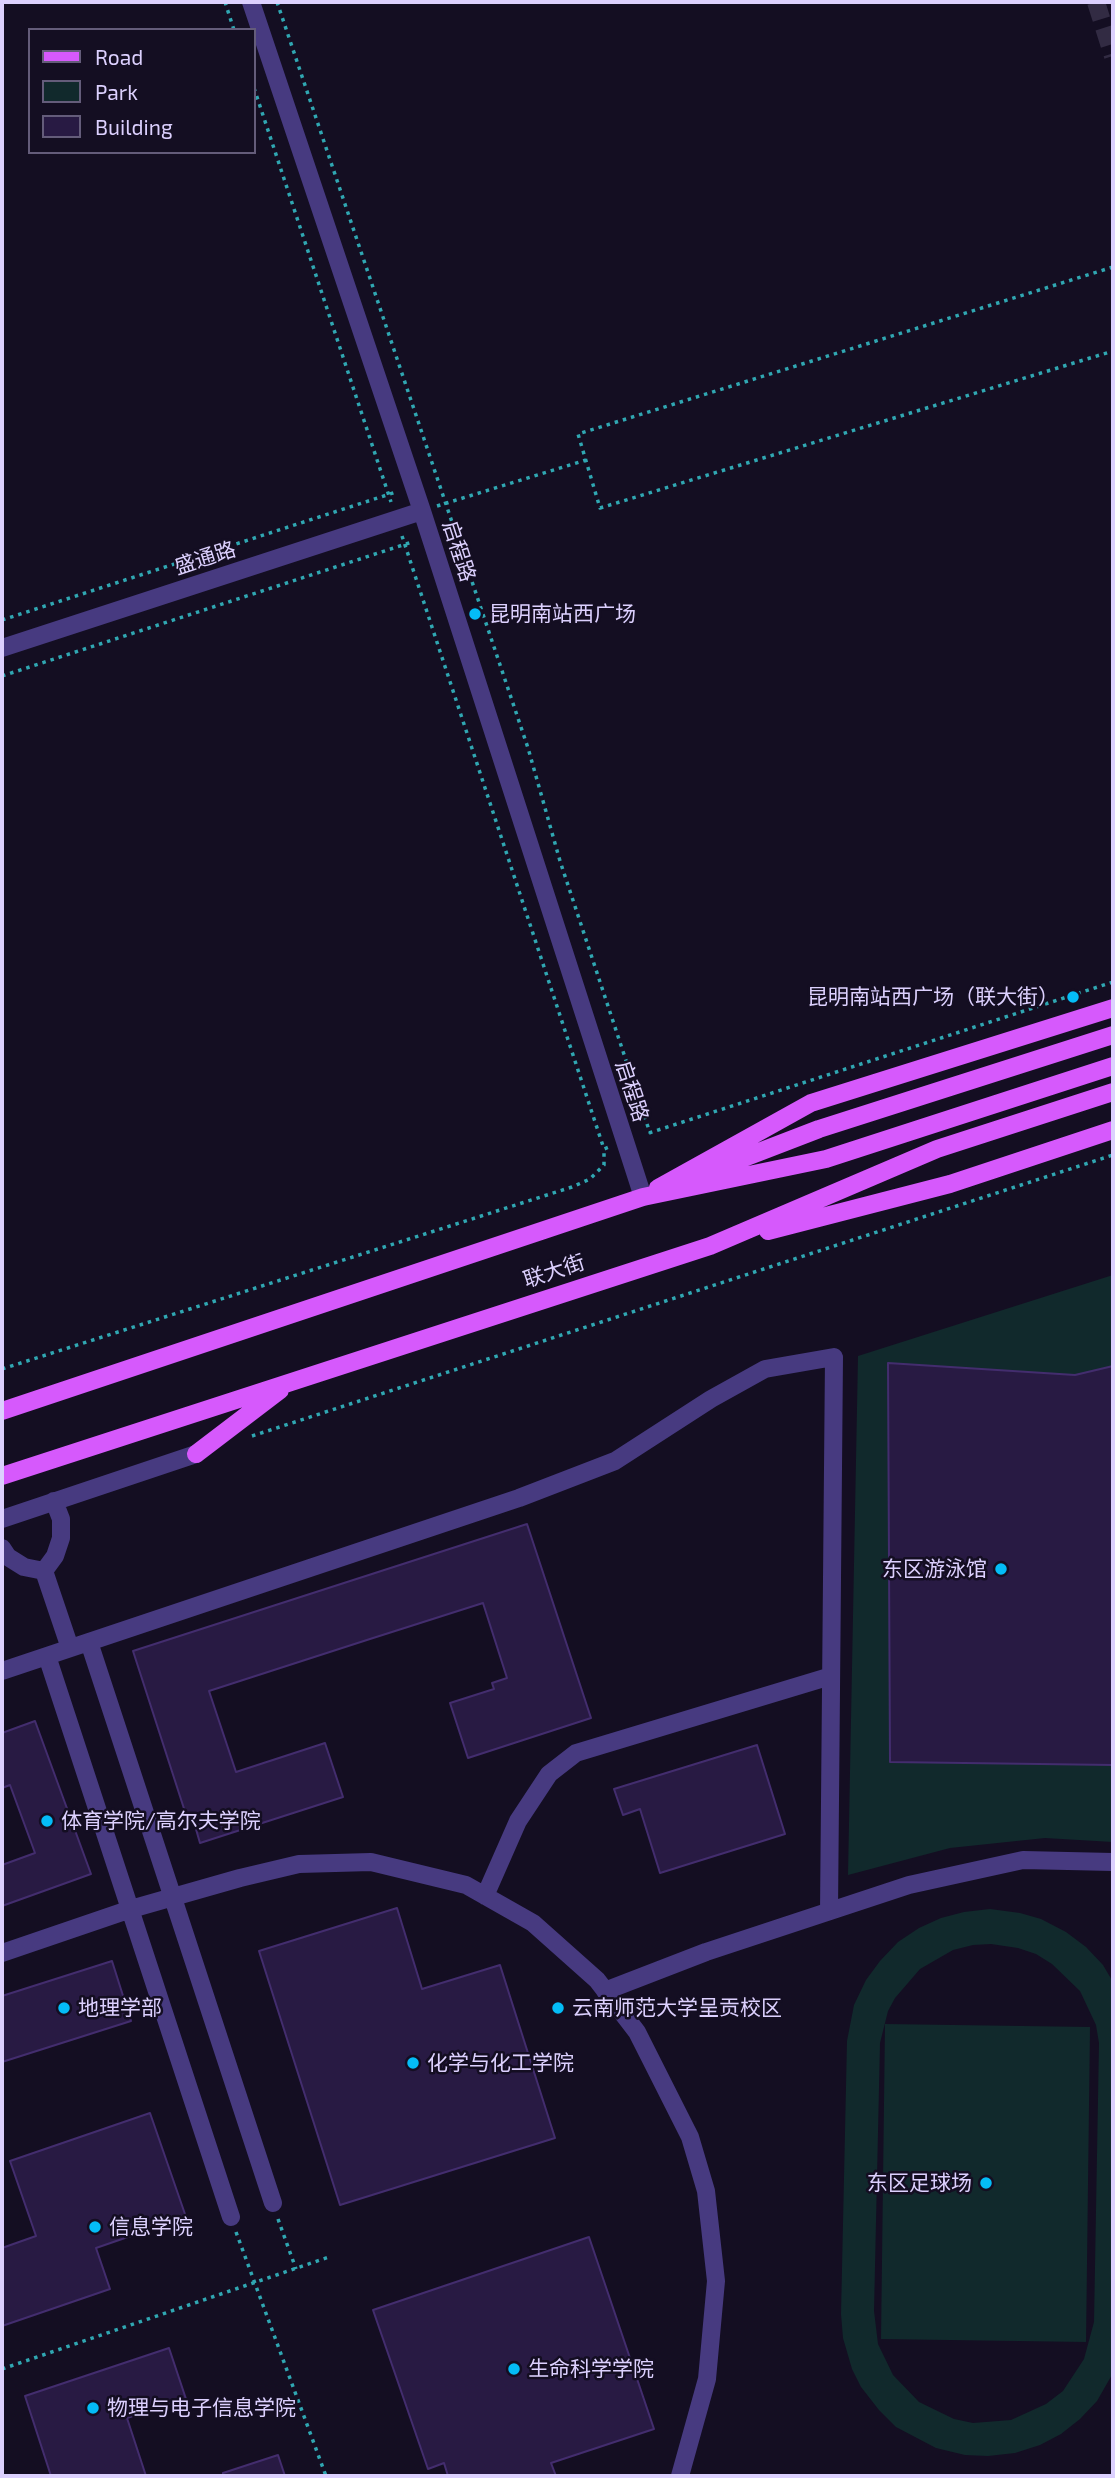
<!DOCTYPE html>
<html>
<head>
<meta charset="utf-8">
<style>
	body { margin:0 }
	#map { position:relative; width:1115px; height:2478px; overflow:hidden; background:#140e22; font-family:"Exo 2",sans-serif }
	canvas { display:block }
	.frame { position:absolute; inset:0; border:4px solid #dcd0fe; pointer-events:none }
	.legend { position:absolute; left:28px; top:28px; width:228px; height:126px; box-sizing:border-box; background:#140e22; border:2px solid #645c7a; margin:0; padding:9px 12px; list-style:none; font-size:21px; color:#dcd0fe }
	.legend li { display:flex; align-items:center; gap:14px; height:35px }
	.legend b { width:35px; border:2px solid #645c7a }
</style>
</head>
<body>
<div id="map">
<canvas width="1115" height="2478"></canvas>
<div class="frame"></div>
<ul class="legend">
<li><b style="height:9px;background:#d659fc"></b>Road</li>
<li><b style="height:19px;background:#11292c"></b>Park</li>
<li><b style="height:19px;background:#281a43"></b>Building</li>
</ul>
</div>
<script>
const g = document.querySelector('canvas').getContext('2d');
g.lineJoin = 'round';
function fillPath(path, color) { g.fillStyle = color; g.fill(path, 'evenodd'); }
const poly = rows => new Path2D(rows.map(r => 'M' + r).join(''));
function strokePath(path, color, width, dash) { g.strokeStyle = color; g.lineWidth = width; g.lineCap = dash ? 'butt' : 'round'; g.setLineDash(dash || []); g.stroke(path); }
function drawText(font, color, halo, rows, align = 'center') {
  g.font = font + ' "Exo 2","Noto Sans SC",sans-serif'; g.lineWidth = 5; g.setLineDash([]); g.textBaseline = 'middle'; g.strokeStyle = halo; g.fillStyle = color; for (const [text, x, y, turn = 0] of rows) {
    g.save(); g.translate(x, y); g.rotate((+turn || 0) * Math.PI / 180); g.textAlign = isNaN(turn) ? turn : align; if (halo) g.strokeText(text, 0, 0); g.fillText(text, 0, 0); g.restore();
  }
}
fillPath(poly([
	[1113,1275,1113,1842,1045,1838,950,1848,848,1875,858,1356],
	[990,1909,1020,1913,1041,1919,1066,1932,1086,1947,1103,1965,1113,1982,1113,2373,1097,2401,1080,2419,1061,2434,1040,2445,1015,2453,988,2456,965,2455,936,2448,896,2427,879,2410,861,2387,852,2369,843,2338,841,2314,847,2041,854,2005,866,1980,880,1961,898,1942,919,1928,941,1918,964,1912],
	[991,1944,1018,1948,1036,1954,1052,1964,1080,1991,1096,2025,1099,2043,1094,2322,1084,2359,1063,2391,1046,2404,1011,2420,973,2423,954,2419,919,2402,893,2375,878,2344,874,2311,880,2043,888,2011,895,1998,920,1969,953,1950,973,1945],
	[885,2024,1090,2027,1086,2342,881,2339]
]), '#11292c');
const building = poly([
	[888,1363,1075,1375,1113,1366,1113,1765,890,1762,888,1363],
	[527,1524,591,1718,468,1758,450,1703,494,1689,492,1683,507,1678,483,1603,370,1639,209,1691,236,1772,325,1743,343,1797,200,1843,193,1819,188,1821,133,1651,527,1524],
	[35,1721,91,1874,2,1906,2,1865,35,1853,10,1785,2,1788,2,1733,35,1721],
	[757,1745,785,1834,660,1873,640,1809,623,1815,614,1789,757,1745],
	[397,1908,422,1989,500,1965,555,2138,340,2205,259,1951,397,1908],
	[112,1961,131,2021,2,2062,2,1996,112,1961],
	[150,2113,186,2217,96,2248,110,2289,2,2326,2,2248,36,2236,10,2161,150,2113],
	[589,2237,654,2429,551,2463,556,2476,448,2476,444,2463,428,2469,373,2310,589,2237],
	[169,2348,186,2399,127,2418,146,2476,51,2476,25,2396,169,2348],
	[278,2455,285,2476,223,2476,223,2473,278,2455]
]);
fillPath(building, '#281a43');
strokePath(building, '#432d6e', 2);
strokePath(poly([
	[1096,2,1113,56]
]), '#322b43', 18, [18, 9]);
strokePath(poly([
	[225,2,234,30],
	[277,2,528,748,560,861,650,1133],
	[254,88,391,502],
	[1113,267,578,434,600,508,1113,351],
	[437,506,586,460],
	[402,536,604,1149],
	[2,620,396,492],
	[2,676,412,542],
	[649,1133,1113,982],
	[2,1369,572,1187,590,1179,604,1165,604,1149,609,1147],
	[252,1436,1113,1155],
	[278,2219,296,2269],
	[236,2232,326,2476],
	[2,2369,329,2257]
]), '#30a7b2', 3.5, [3.5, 5]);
strokePath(poly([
	[251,2,422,511,643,1197],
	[2,648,422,511],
	[2,1519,196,1454],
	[2,1548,8,1557,24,1567,44,1571],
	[44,1571,70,1648],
	[44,1571,55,1556,61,1538,61,1519,54,1501],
	[89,1642,273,2203],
	[47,1656,231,2217],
	[2,1671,519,1498,615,1461,711,1399,765,1369,834,1357,829,1911],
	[485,1896,518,1821,549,1774,576,1753,831,1676],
	[2,1953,131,1909,240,1878,299,1864,371,1862,466,1885,533,1923,597,1980,637,2032,690,2137,706,2191,716,2281,707,2379,680,2476],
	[605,1991,706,1952,909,1885,1023,1860,1113,1862]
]), '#473a80', 18);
strokePath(poly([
	[702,1174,819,1129,1113,1035],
	[658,1188,811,1103,1113,1008],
	[768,1231,950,1184,1113,1130],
	[2,1411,643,1197,826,1159,1113,1066],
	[196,1454,280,1390],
	[2,1476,710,1246,937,1149,1113,1092]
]), '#d659fc', 18);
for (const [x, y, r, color] of [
	[475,614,7,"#04bcf6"],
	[1073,997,7,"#04bcf6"],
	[1001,1569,7,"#04bcf6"],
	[47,1821,7,"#04bcf6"],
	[64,2008,7,"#04bcf6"],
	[558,2008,7,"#04bcf6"],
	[413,2063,7,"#04bcf6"],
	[986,2183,7,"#04bcf6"],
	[95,2227,7,"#04bcf6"],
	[514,2369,7,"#04bcf6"],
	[93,2408,7,"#04bcf6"]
]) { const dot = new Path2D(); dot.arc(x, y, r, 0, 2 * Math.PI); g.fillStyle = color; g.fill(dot); strokePath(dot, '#140e22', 2.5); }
drawText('21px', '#dcd0fe', '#140e22', [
	["启程路",459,551,72],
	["盛通路",205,558,-18],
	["启程路",632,1091,72],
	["联大街",554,1271,-18]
]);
drawText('21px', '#dcd0fe', '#140e22', [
	["昆明南站西广场",489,614],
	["昆明南站西广场（联大街）",1059,997,"right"],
	["东区游泳馆",987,1569,"right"],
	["体育学院/高尔夫学院",61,1821],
	["地理学部",78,2008],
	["云南师范大学呈贡校区",572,2008],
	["化学与化工学院",427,2063],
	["东区足球场",972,2183,"right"],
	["信息学院",109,2227],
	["生命科学学院",528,2369],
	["物理与电子信息学院",107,2408]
], 'left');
</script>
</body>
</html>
